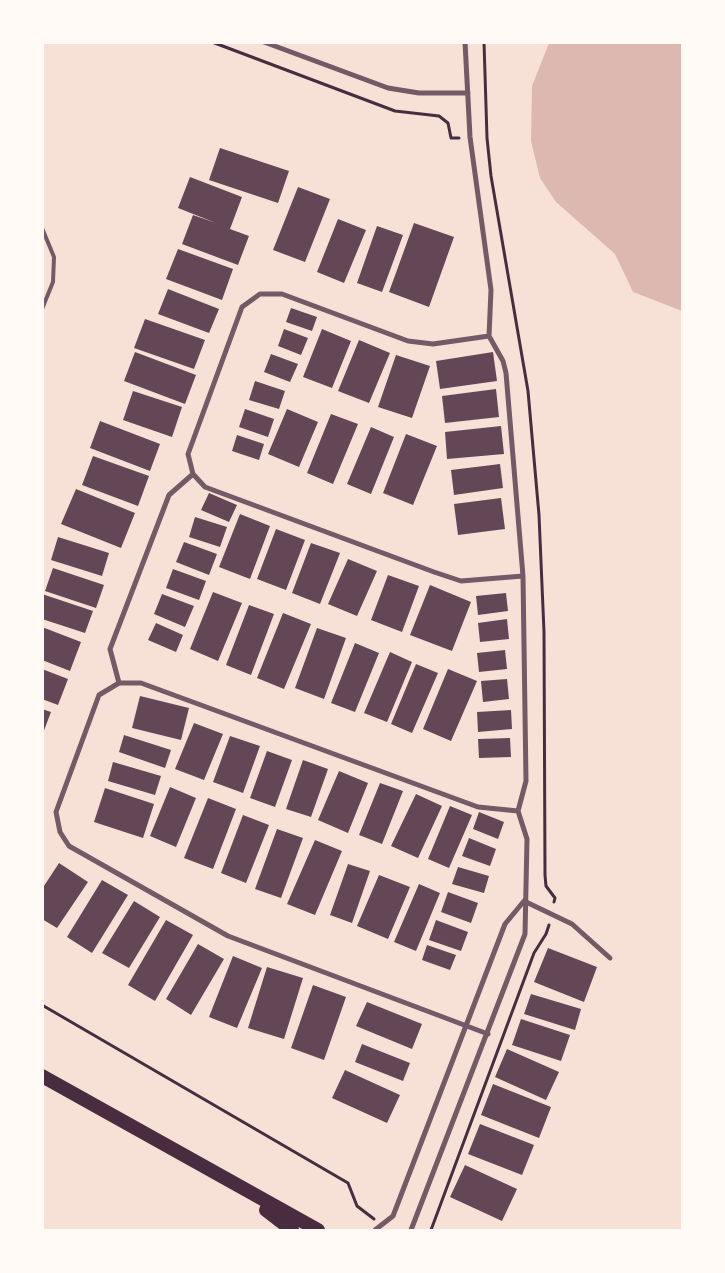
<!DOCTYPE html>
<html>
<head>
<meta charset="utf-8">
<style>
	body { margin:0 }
	#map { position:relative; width:725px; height:1273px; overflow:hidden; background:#f7e1d7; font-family:Literata,serif }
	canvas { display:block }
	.frame { position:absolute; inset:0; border:44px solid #fffaf5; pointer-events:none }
</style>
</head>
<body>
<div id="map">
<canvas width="725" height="1273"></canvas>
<div class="frame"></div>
</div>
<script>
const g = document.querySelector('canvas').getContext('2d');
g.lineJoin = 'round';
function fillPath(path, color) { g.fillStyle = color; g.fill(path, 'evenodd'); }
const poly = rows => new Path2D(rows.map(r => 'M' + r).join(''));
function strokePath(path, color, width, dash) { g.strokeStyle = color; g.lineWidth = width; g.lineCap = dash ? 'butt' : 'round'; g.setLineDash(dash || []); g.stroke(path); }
fillPath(poly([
	[549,43,682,43,682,311,633,292,615,254,556,202,540,178,531,141,532,86]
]), '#dcb8b0');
fillPath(poly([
	[220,148,289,171,278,203,209,180],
	[190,177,242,197,230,229,249,236,238,265,182,244,193,215,216,223,178,208],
	[298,187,330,199,305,262,273,250],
	[338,219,366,230,344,283,317,272],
	[414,223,454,237,429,307,389,292],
	[377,226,403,235,382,292,357,283],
	[178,249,233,269,222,300,166,279],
	[168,289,219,309,209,333,158,314],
	[291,308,317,317,312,331,286,322],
	[145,319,205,340,194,369,134,348],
	[284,329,308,338,301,355,278,346],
	[322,329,351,341,332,388,303,377],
	[359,340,390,353,369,403,338,391],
	[135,352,196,375,185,404,124,381],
	[493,352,497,381,440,389,436,361],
	[271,354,298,364,290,382,264,372],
	[396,355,430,366,412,418,378,407],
	[255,381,285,391,279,409,249,400],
	[496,389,499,417,445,423,442,396],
	[133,391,182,407,172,437,123,420],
	[245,409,274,419,268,437,239,427],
	[287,409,318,422,299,467,268,454],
	[331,414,358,424,333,484,307,473],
	[100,421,160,444,150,471,90,448],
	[501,426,504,454,447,459,445,432],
	[371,427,394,437,371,494,347,484],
	[406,434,437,446,413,505,383,493],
	[237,435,264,444,259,460,232,451],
	[93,456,149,476,138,506,82,485],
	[500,464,503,488,454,495,451,470],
	[76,489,135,513,121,548,61,524],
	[209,493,237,505,229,522,201,510],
	[501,498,505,529,458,535,454,504],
	[240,514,270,526,250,579,219,567],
	[195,517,227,527,220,547,189,537],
	[276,529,305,540,286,590,257,579],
	[58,537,109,553,102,576,51,560],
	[184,542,217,554,209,575,176,562],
	[311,543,340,553,320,604,292,593],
	[348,559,377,571,357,616,328,604],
	[53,568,104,585,96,608,45,591],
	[173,569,206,581,199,600,166,588],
	[388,575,419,586,402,632,371,620],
	[430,585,471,602,452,651,410,635],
	[213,592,242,603,218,661,190,649],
	[506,593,508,611,478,615,476,596],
	[42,594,93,611,85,633,42,619],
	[162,594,194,606,185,627,154,614],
	[249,605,274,614,251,675,226,665],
	[283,613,311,624,284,689,257,678],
	[507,619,509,639,480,642,478,623],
	[156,623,183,635,176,652,148,640],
	[42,627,81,642,70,671,42,660],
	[317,628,346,638,324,699,295,688],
	[355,643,379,653,355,712,331,703],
	[505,650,507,669,479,672,477,653],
	[390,652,412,662,387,722,364,713],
	[416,664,438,673,412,733,391,724],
	[42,669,68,679,58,705,42,699],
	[448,669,477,681,451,741,423,729],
	[507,679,509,699,483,702,481,681],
	[140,696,189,708,181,740,132,728],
	[42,709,51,712,43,733,42,733],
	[511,710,512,729,478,732,477,712],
	[194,723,223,734,204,780,175,769],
	[124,735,171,750,165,768,119,752],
	[230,736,260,746,243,793,213,782],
	[510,738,511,757,479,758,478,739],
	[267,751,292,760,275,807,250,798],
	[303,760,328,769,311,817,286,809],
	[113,762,161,776,155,795,108,781],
	[339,771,368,783,348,833,318,820],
	[380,783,403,791,382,844,359,835],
	[170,787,196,798,176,847,150,836],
	[105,788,154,804,143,838,94,822],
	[416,794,442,806,418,858,391,846],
	[208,798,236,809,213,869,184,858],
	[450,806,472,815,449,868,428,859],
	[479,812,504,822,498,839,473,829],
	[243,815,269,825,246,883,221,873],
	[277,829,303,838,281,898,255,889],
	[469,838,496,849,490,866,462,856],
	[315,840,342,851,315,915,287,904],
	[59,863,88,882,57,928,42,919,42,889],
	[348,864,370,871,352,923,330,915],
	[458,867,489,876,484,893,452,884],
	[379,875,410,887,388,939,357,926],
	[102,880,128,895,92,953,67,937],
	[419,884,440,893,416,951,394,942],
	[448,892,478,903,471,923,441,912],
	[134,901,160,917,129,968,102,953],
	[166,920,193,935,155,1001,128,985],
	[436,920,468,932,461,951,429,940],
	[198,944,224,959,191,1015,166,999],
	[427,945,456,955,450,970,422,960],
	[548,948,597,967,584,1002,534,982],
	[233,956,262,968,237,1028,209,1017],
	[267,967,303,978,284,1039,248,1028],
	[313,985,346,997,324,1060,291,1048],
	[531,994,581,1009,575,1030,524,1014],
	[367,1002,422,1024,412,1049,356,1026],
	[521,1019,570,1035,561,1061,512,1045],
	[362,1044,410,1063,403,1081,355,1062],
	[507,1049,559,1072,546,1100,495,1077],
	[345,1070,400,1095,387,1123,332,1098],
	[493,1084,551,1107,539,1138,481,1115],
	[480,1124,534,1145,522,1175,468,1154],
	[465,1165,517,1189,502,1221,450,1197]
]), '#644757');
strokePath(poly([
	[212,42,395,111,439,116,448,123,451,138,459,138],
	[484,42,487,138,491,176,528,391,539,515,544,632,545,875,546,886,555,898,554,902],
	[42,1005,348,1183,357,1206,374,1219],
	[431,1230,534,953,546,934,549,925]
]), '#4a2c40', 3);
strokePath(poly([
	[42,228,54,257,53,282,42,309]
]), '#755966', 4);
strokePath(poly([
	[264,42,388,88,419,93,468,93],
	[489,336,433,344,408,341,282,294,260,294,242,307,188,454,193,474,205,487,434,572,461,581,523,576],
	[119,683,110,649,169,495,193,474],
	[524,901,572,924,610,958],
	[488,1034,228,936,69,846,60,832,56,812,99,695,119,683,141,683,478,807,518,811],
	[375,1230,393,1216,505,924,524,901],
	[411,1230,525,934,527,839,518,811,526,781,523,576,506,373,503,361,489,336,491,290,470,137,465,42]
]), '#755966', 5);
strokePath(poly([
	[42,1076,318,1230],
	[266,1210,292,1230]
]), '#4a2c40', 14);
</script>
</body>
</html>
